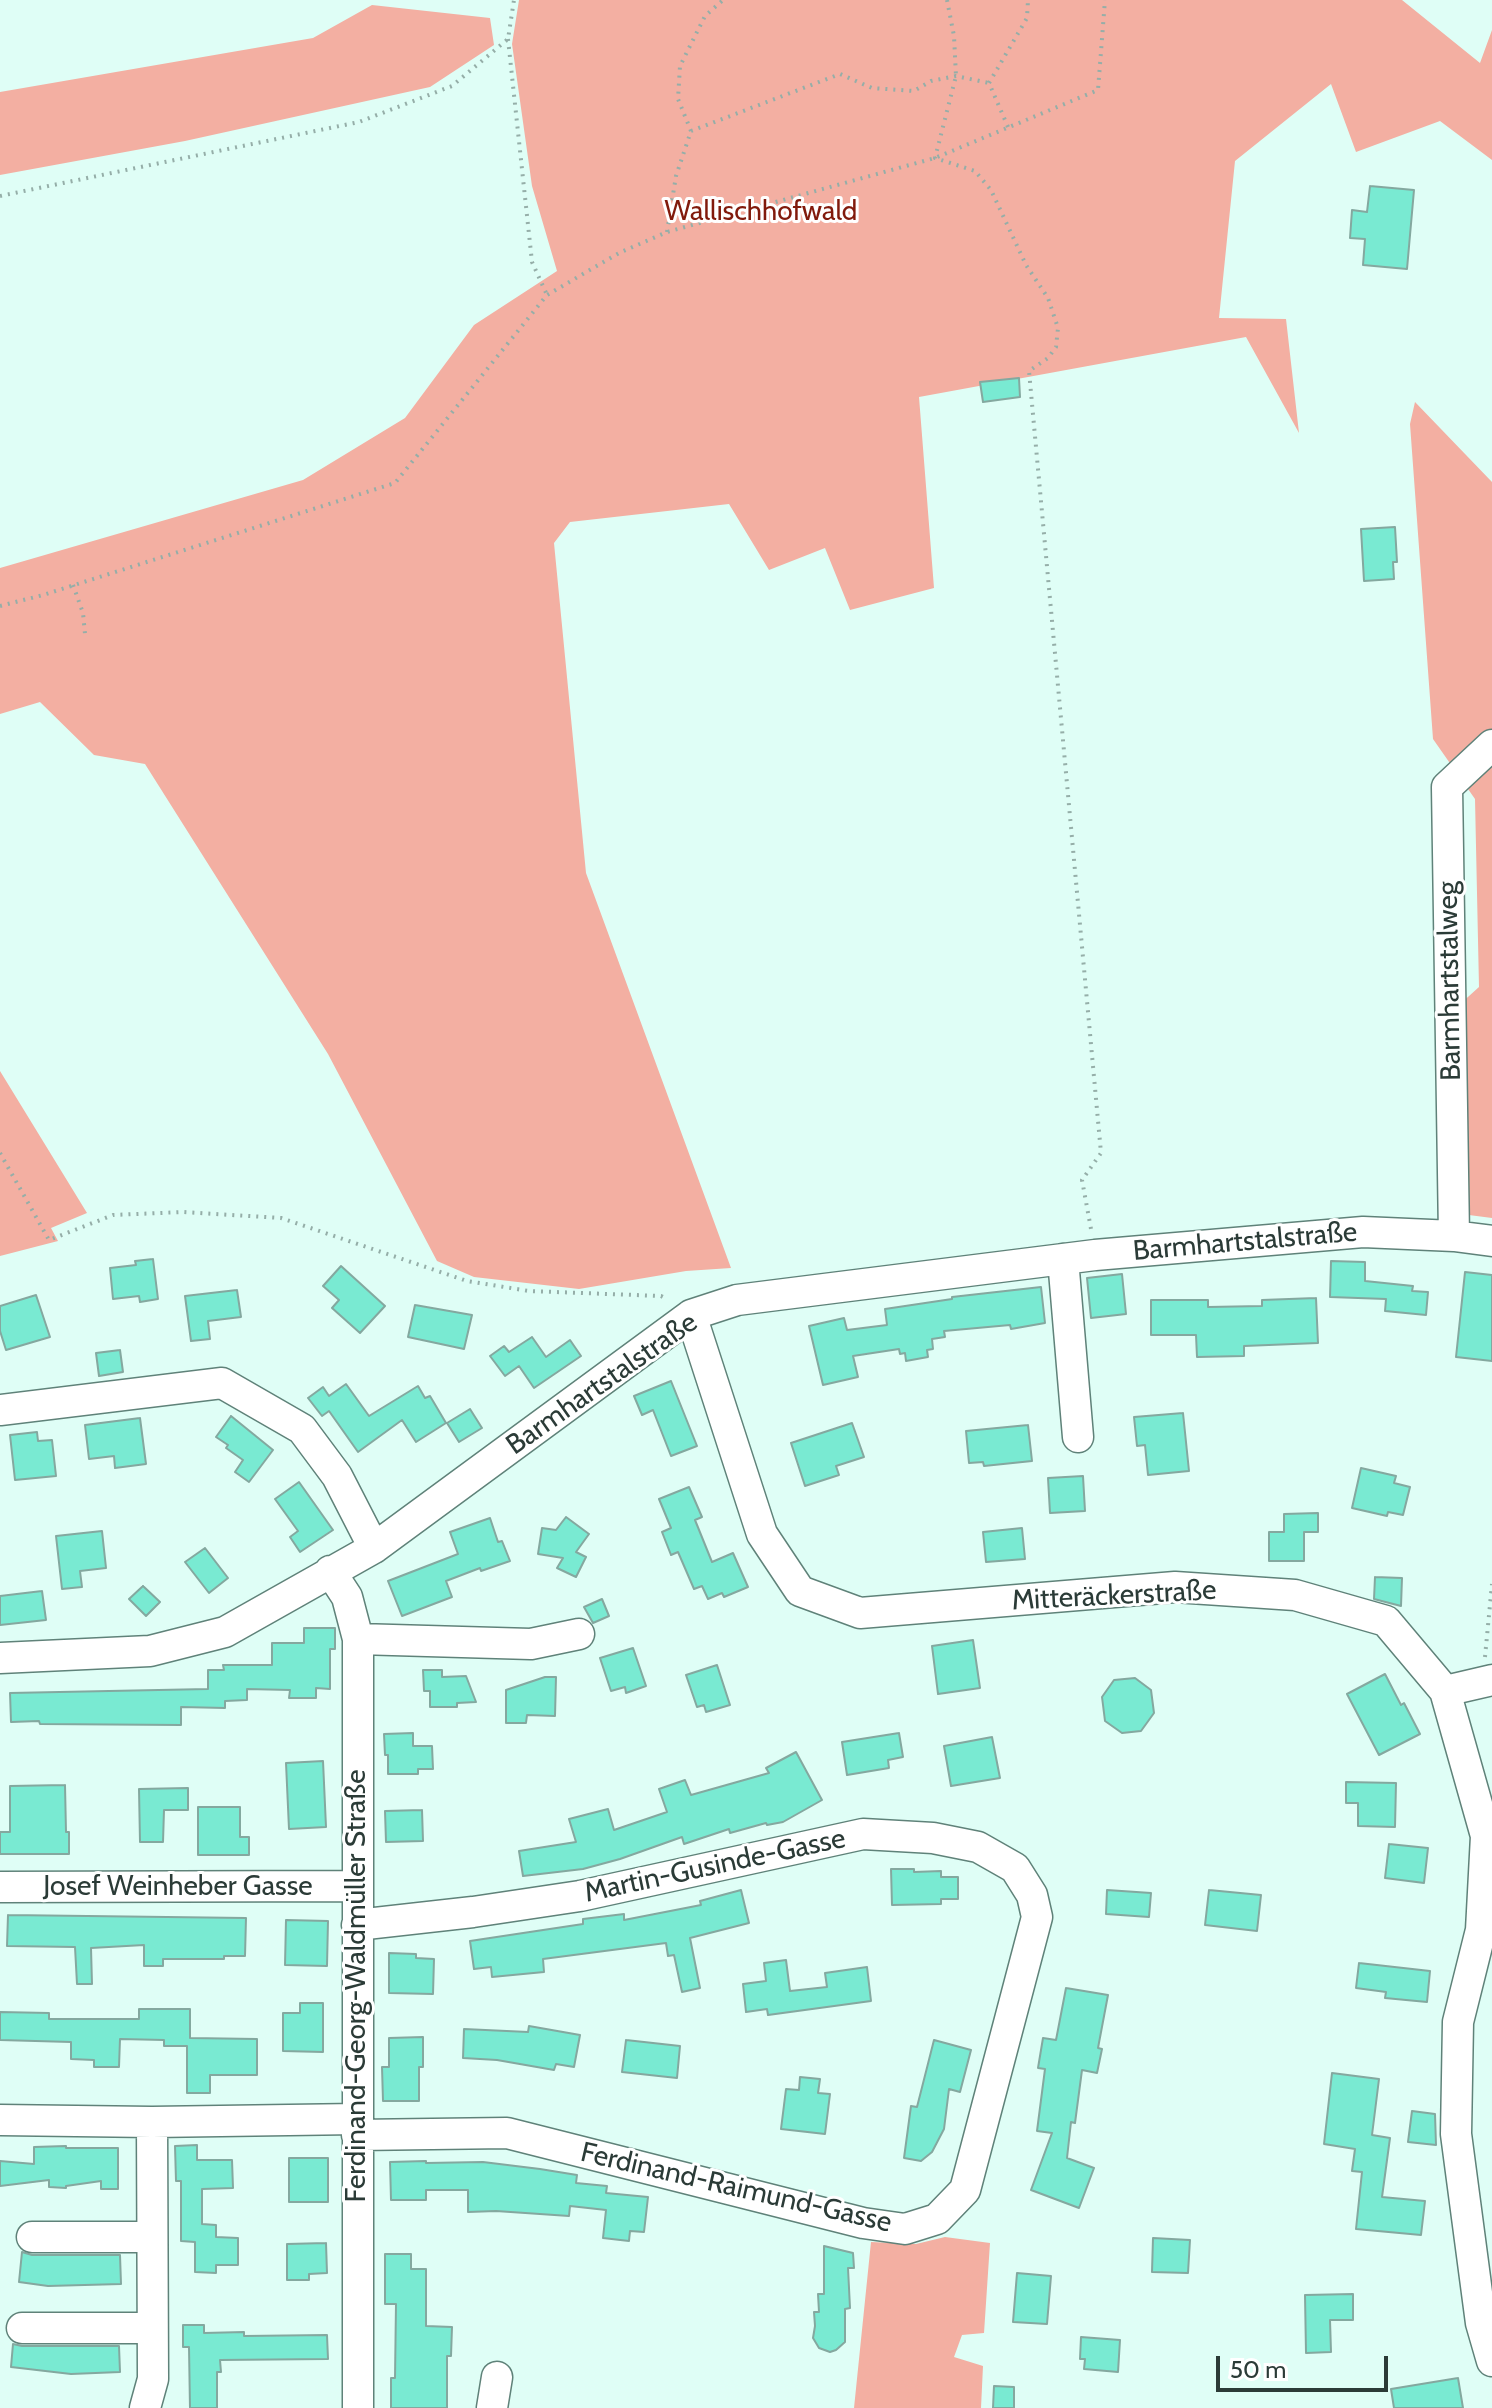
<!DOCTYPE html>
<html>
<head>
<meta charset="utf-8">
<style>
	body { margin:0 }
	#map { position:relative; width:1492px; height:2408px; overflow:hidden; background:#dffef6; font-family:Cabin,sans-serif }
	canvas { display:block }
	.scale { position:absolute; left:1216px; top:2356px; width:172px; height:36px; box-sizing:border-box; border:4px solid #2b3b37; border-top:0; padding-left:10px; font-size:24px; line-height:28px; white-space:nowrap; color:#2b3b37; -webkit-text-stroke:6px #fff; paint-order:stroke }
</style>
</head>
<body>
<div id="map">
<canvas width="1492" height="2408"></canvas>
<div class="scale">50 m</div>
</div>
<script>
const g = document.querySelector('canvas').getContext('2d');
g.lineJoin = 'round';
function fillPath(path, color) { g.fillStyle = color; g.fill(path, 'evenodd'); }
const poly = rows => new Path2D(rows.map(r => 'M' + r).join(''));
function strokePath(path, color, width, dash) { g.strokeStyle = color; g.lineWidth = width; g.lineCap = dash ? 'butt' : 'round'; g.setLineDash(dash || []); g.stroke(path); }
function drawText(font, color, halo, rows, align = 'center') {
  g.font = font + ' Cabin,sans-serif'; g.lineWidth = 6; g.setLineDash([]); g.textBaseline = 'middle'; g.strokeStyle = halo; g.fillStyle = color; for (const [text, x, y, turn = 0] of rows) {
    g.save(); g.translate(x, y); g.rotate((+turn || 0) * Math.PI / 180); g.textAlign = isNaN(turn) ? turn : align; if (halo) g.strokeText(text, 0, 0); g.fillText(text, 0, 0); g.restore();
  }
}
fillPath(poly([
	[519,0,1402,0,1480,63,1492,30,1492,160,1440,121,1356,152,1331,84,1235,161,1219,318,1286,319,1299,433,1246,337,919,397,934,588,850,610,825,548,769,570,729,504,570,522,554,543,586,873,731,1268,686,1271,579,1289,474,1277,437,1261,328,1054,145,764,94,755,40,702,0,714,0,568,303,480,405,418,474,325,557,271,532,186,512,44],
	[372,5,490,18,494,45,430,87,185,141,0,175,0,92,313,38],
	[1415,402,1492,482,1492,1218,1438,1211,1438,1024,1479,987,1475,799,1433,739,1410,424],
	[0,1071,87,1213,51,1228,58,1241,0,1256],
	[945,2237,990,2243,984,2333,962,2335,954,2357,983,2366,981,2408,854,2408,871,2242,916,2244]
]), '#f3afa2');
const building = poly([
	[1370,186,1414,190,1407,269,1363,265,1365,239,1350,238,1352,210,1367,212,1370,186],
	[1019,378,1020,397,983,402,980,382,1019,378],
	[1395,527,1397,562,1393,562,1394,579,1364,581,1361,529,1395,527],
	[153,1259,158,1299,140,1302,139,1296,113,1299,110,1268,136,1265,135,1261,153,1259],
	[1331,1261,1365,1262,1365,1281,1413,1286,1412,1291,1428,1292,1426,1315,1385,1311,1386,1299,1330,1297,1331,1261],
	[341,1266,385,1306,360,1333,332,1308,339,1300,323,1286,341,1266],
	[1465,1272,1492,1275,1492,1361,1456,1357,1465,1272],
	[1122,1274,1126,1314,1091,1318,1087,1278,1122,1274],
	[1041,1287,1045,1323,1011,1329,1010,1325,944,1331,945,1337,932,1339,933,1349,927,1350,928,1357,906,1361,905,1353,900,1354,899,1349,853,1356,858,1377,823,1385,809,1326,844,1318,847,1330,887,1325,885,1309,952,1299,952,1297,1041,1287],
	[237,1290,241,1317,208,1321,210,1339,191,1341,185,1296,237,1290],
	[36,1295,50,1337,6,1350,0,1331,0,1306,36,1295],
	[1316,1298,1318,1343,1244,1346,1244,1356,1197,1357,1196,1335,1151,1335,1151,1300,1208,1300,1208,1307,1262,1306,1262,1300,1316,1298],
	[415,1305,472,1315,464,1349,408,1337,415,1305],
	[532,1337,546,1357,570,1340,581,1356,534,1388,519,1366,505,1376,490,1356,504,1346,509,1352,532,1337],
	[120,1350,123,1372,99,1376,96,1353,120,1350],
	[671,1381,697,1446,671,1456,653,1410,642,1415,634,1396,671,1381],
	[346,1384,369,1416,418,1386,425,1398,430,1396,446,1423,416,1442,402,1420,358,1452,329,1411,322,1416,308,1398,323,1387,329,1396,346,1384],
	[470,1409,482,1428,459,1442,447,1423,470,1409],
	[1183,1413,1189,1471,1148,1475,1145,1445,1137,1446,1134,1417,1183,1413],
	[231,1416,273,1450,249,1482,235,1472,243,1460,226,1448,228,1445,216,1437,231,1416],
	[140,1418,146,1464,115,1468,114,1456,89,1459,85,1425,140,1418],
	[852,1423,864,1457,836,1466,839,1475,805,1486,791,1443,852,1423],
	[1028,1425,1032,1461,984,1466,983,1462,969,1463,966,1431,1028,1425],
	[37,1432,38,1441,52,1440,56,1476,15,1480,10,1435,37,1432],
	[1361,1468,1396,1476,1394,1483,1410,1487,1403,1515,1388,1512,1387,1516,1352,1508,1361,1468],
	[1083,1476,1085,1511,1050,1513,1048,1478,1083,1476],
	[299,1482,333,1530,300,1552,290,1537,298,1531,275,1499,299,1482],
	[689,1487,702,1517,695,1520,712,1562,733,1553,748,1587,724,1597,722,1593,708,1599,702,1586,694,1589,678,1552,671,1555,662,1532,671,1528,659,1499,689,1487],
	[1318,1513,1318,1532,1304,1532,1304,1561,1269,1561,1269,1532,1284,1532,1284,1514,1318,1513],
	[566,1517,589,1534,576,1552,586,1557,576,1577,557,1568,563,1558,538,1554,542,1528,556,1530,566,1517],
	[490,1518,498,1542,502,1541,510,1561,481,1571,480,1568,446,1581,452,1597,402,1616,388,1581,458,1554,450,1532,490,1518],
	[1022,1528,1025,1559,986,1562,983,1532,1022,1528],
	[102,1531,106,1568,80,1571,82,1587,62,1589,56,1536,102,1531],
	[205,1548,228,1578,209,1593,185,1562,205,1548],
	[1375,1577,1402,1578,1401,1606,1374,1599,1375,1577],
	[143,1586,160,1602,146,1616,129,1599,143,1586],
	[42,1591,46,1620,0,1625,0,1596,42,1591],
	[602,1599,609,1616,593,1623,584,1607,602,1599],
	[304,1628,335,1628,335,1649,330,1649,330,1689,316,1688,316,1698,289,1698,290,1690,247,1689,247,1700,225,1701,225,1708,181,1707,181,1725,40,1724,39,1721,11,1722,10,1693,208,1689,208,1670,224,1670,223,1665,272,1665,272,1643,304,1643,304,1628],
	[973,1640,980,1688,938,1694,932,1646,973,1640],
	[633,1648,646,1686,626,1693,625,1687,611,1691,600,1658,633,1648],
	[717,1665,730,1705,706,1712,704,1705,697,1707,686,1675,717,1665],
	[423,1670,442,1670,442,1677,466,1676,476,1702,457,1703,457,1707,430,1707,430,1691,424,1691,423,1670],
	[1385,1674,1401,1705,1404,1703,1420,1734,1379,1755,1347,1694,1385,1674],
	[545,1677,556,1677,555,1716,527,1715,526,1723,506,1723,506,1690,545,1677],
	[1135,1678,1151,1690,1154,1713,1141,1731,1122,1733,1105,1721,1102,1697,1114,1680,1135,1678],
	[413,1733,413,1746,432,1746,433,1769,418,1769,418,1774,388,1774,388,1755,385,1755,384,1734,413,1733],
	[899,1733,903,1757,888,1760,889,1768,847,1775,842,1742,899,1733],
	[992,1737,1000,1778,951,1786,944,1746,992,1737],
	[796,1752,822,1800,783,1822,767,1825,766,1823,730,1833,729,1829,684,1844,682,1837,620,1859,583,1869,523,1876,519,1851,576,1842,569,1819,608,1809,614,1830,667,1812,659,1789,685,1780,691,1795,769,1773,766,1768,796,1752],
	[323,1761,326,1827,289,1829,286,1763,323,1761],
	[1346,1782,1396,1783,1395,1827,1358,1826,1358,1803,1346,1803,1346,1782],
	[65,1785,66,1832,69,1832,69,1854,0,1854,0,1832,10,1832,10,1786,65,1785],
	[188,1788,188,1810,164,1810,163,1842,140,1842,139,1789,188,1788],
	[198,1807,240,1807,240,1837,249,1837,249,1855,198,1855,198,1807],
	[422,1810,423,1841,386,1842,385,1811,422,1810],
	[1389,1844,1428,1848,1424,1883,1385,1878,1389,1844],
	[891,1869,914,1869,914,1872,941,1871,941,1877,958,1877,958,1899,941,1899,941,1904,892,1905,891,1869],
	[741,1890,749,1923,690,1938,700,1988,682,1992,674,1955,668,1956,666,1943,543,1959,544,1972,492,1977,491,1967,474,1969,470,1941,583,1924,583,1919,624,1914,624,1920,701,1905,700,1901,741,1890],
	[1107,1890,1151,1893,1149,1917,1106,1914,1107,1890],
	[1209,1890,1261,1895,1257,1931,1205,1925,1209,1890],
	[8,1915,246,1918,245,1956,224,1956,224,1959,163,1959,163,1966,144,1966,144,1945,91,1948,92,1984,77,1984,75,1947,7,1946,8,1915],
	[286,1920,328,1921,327,1966,285,1965,286,1920],
	[389,1953,416,1954,416,1958,434,1959,433,1994,389,1993,389,1953],
	[786,1960,790,1991,827,1987,825,1973,867,1967,871,2001,768,2015,767,2009,746,2012,743,1984,766,1981,764,1963,786,1960],
	[1359,1963,1430,1971,1427,2002,1385,1998,1386,1992,1356,1988,1359,1963],
	[1066,1988,1108,1995,1098,2048,1102,2049,1097,2073,1082,2070,1075,2123,1071,2122,1067,2158,1094,2168,1079,2208,1031,2190,1052,2133,1037,2131,1045,2069,1038,2068,1043,2038,1056,2040,1066,1988],
	[300,2003,323,2003,323,2052,283,2051,283,2013,300,2013,300,2003],
	[139,2009,190,2009,190,2038,257,2039,257,2075,210,2075,210,2093,187,2093,187,2046,164,2046,164,2040,120,2039,119,2067,94,2067,94,2060,71,2059,71,2042,0,2040,0,2012,49,2013,49,2019,139,2019,139,2009],
	[529,2026,580,2035,574,2067,556,2064,554,2070,497,2060,463,2058,464,2029,528,2032,529,2026],
	[423,2037,423,2067,419,2067,419,2101,383,2101,382,2067,389,2067,389,2038,423,2037],
	[626,2040,680,2046,677,2078,622,2072,626,2040],
	[934,2040,971,2050,960,2092,949,2089,944,2129,932,2152,921,2161,904,2158,911,2106,917,2107,934,2040],
	[1332,2073,1379,2079,1372,2135,1390,2138,1382,2197,1425,2201,1421,2235,1356,2229,1362,2172,1352,2171,1355,2149,1324,2144,1332,2073],
	[800,2077,820,2079,818,2093,830,2094,825,2134,781,2129,786,2089,799,2090,800,2077],
	[1412,2111,1435,2114,1436,2145,1408,2142,1412,2111],
	[197,2145,197,2160,232,2160,233,2188,202,2189,202,2224,216,2225,216,2237,238,2238,238,2265,216,2265,216,2273,195,2272,195,2242,181,2241,181,2181,176,2181,175,2146,197,2145],
	[66,2146,66,2148,118,2148,118,2189,101,2189,101,2181,66,2186,66,2188,49,2187,49,2180,0,2186,0,2161,34,2164,34,2147,66,2146],
	[289,2158,328,2158,328,2202,289,2202,289,2158],
	[426,2161,426,2163,483,2162,540,2169,577,2175,576,2183,607,2186,606,2193,648,2197,644,2232,630,2231,629,2241,603,2238,606,2210,570,2206,569,2216,496,2211,468,2212,468,2190,426,2190,426,2200,391,2200,390,2162,426,2161],
	[1153,2238,1190,2240,1188,2273,1152,2272,1153,2238],
	[326,2243,327,2273,309,2274,309,2280,287,2280,287,2244,326,2243],
	[824,2246,853,2253,854,2268,848,2268,850,2308,845,2309,845,2342,836,2350,830,2352,819,2348,813,2338,815,2326,814,2312,819,2312,818,2294,824,2294,824,2246],
	[22,2252,32,2255,120,2255,121,2284,48,2286,19,2282,22,2252],
	[385,2254,411,2254,411,2269,426,2269,426,2326,452,2327,451,2356,447,2356,447,2408,391,2408,391,2378,395,2378,396,2304,385,2304,385,2254],
	[1017,2273,1051,2276,1047,2324,1013,2322,1017,2273],
	[1353,2294,1353,2320,1330,2320,1331,2352,1306,2353,1305,2295,1353,2294],
	[183,2325,204,2325,204,2333,244,2332,244,2336,327,2335,328,2359,220,2360,221,2372,217,2372,217,2408,190,2408,189,2347,183,2347,183,2325],
	[1081,2337,1120,2340,1118,2372,1084,2369,1085,2359,1080,2359,1081,2337],
	[13,2344,22,2346,119,2346,120,2372,71,2374,11,2367,13,2344],
	[1458,2378,1463,2408,1394,2408,1391,2389,1458,2378],
	[994,2386,1014,2387,1014,2408,993,2408,994,2386]
]);
fillPath(building, '#79ead2');
strokePath(building, '#84a89f', 2);
const minor = poly([
	[1454,1236,1447,787,1492,745],
	[1063,1259,1078,1437],
	[691,1315,762,1534,800,1591,860,1613,1175,1587,1295,1595,1386,1621,1445,1691,1486,1836,1481,1930,1458,2022,1456,2134,1481,2323,1492,2361],
	[0,1410,222,1383,302,1429,337,1476,374,1548],
	[330,1571,347,1597,358,1639,358,2408],
	[358,1639,531,1644,579,1634],
	[0,1658,150,1651,225,1632,374,1548,691,1315,737,1300,1095,1255,1363,1232,1454,1236,1492,1241],
	[1445,1691,1492,1680],
	[0,1887,357,1886],
	[357,1925,473,1912,580,1896,863,1834,933,1838,978,1847,1015,1868,1032,1895,1037,1917,965,2190,937,2219,905,2229,863,2223,507,2133,357,2135],
	[0,2120,152,2122,357,2119],
	[32,2237,151,2237],
	[22,2328,152,2328],
	[145,2408,153,2379,152,2122],
	[492,2408,497,2377]
]);
strokePath(minor, '#5f8279', 33);
strokePath(poly([
	[947,0,954,36,956,76,935,158,975,171,991,190,1026,265,1048,298,1058,328,1056,347,1048,358,1029,371,1101,1153,1082,1180,1091,1229],
	[508,39,532,262,547,295],
	[1008,127,989,83,1027,18,1028,0],
	[691,131,678,99,680,66,705,16,723,0],
	[0,196,359,122,452,86,508,39,514,0],
	[667,232,676,176,691,131,840,74,872,88,914,91,931,81,956,76,989,83],
	[73,585,83,613,85,634],
	[0,606,43,595,395,483,547,295,619,253,667,232,935,158,1098,90,1105,0],
	[0,1153,49,1240,113,1215,183,1212,281,1218,467,1281,529,1291,661,1296,667,1299],
	[1485,1657,1492,1584]
]), '#95aea8', 4, [2, 6]);
strokePath(minor, '#fff', 30);
drawText('28px', '#811a0c', '#fff', [
	["Wallischhofwald",761,212]
]);
drawText('28px', '#2b3b37', '#fff', [
	["Barmhartstalweg",1450,981,-91],
	["Barmhartstalstraße",1245,1242,-5],
	["Barmhartstalstraße",602,1384,-35],
	["Mitteräckerstraße",1114,1596,-3],
	["Martin-Gusinde-Gasse",715,1866,-12],
	["Josef Weinheber Gasse",178,1887],
	["Ferdinand-Georg-Waldmüller Straße",357,1986,-90],
	["Ferdinand-Raimund-Gasse",736,2188,13]
]);
</script>
</body>
</html>
